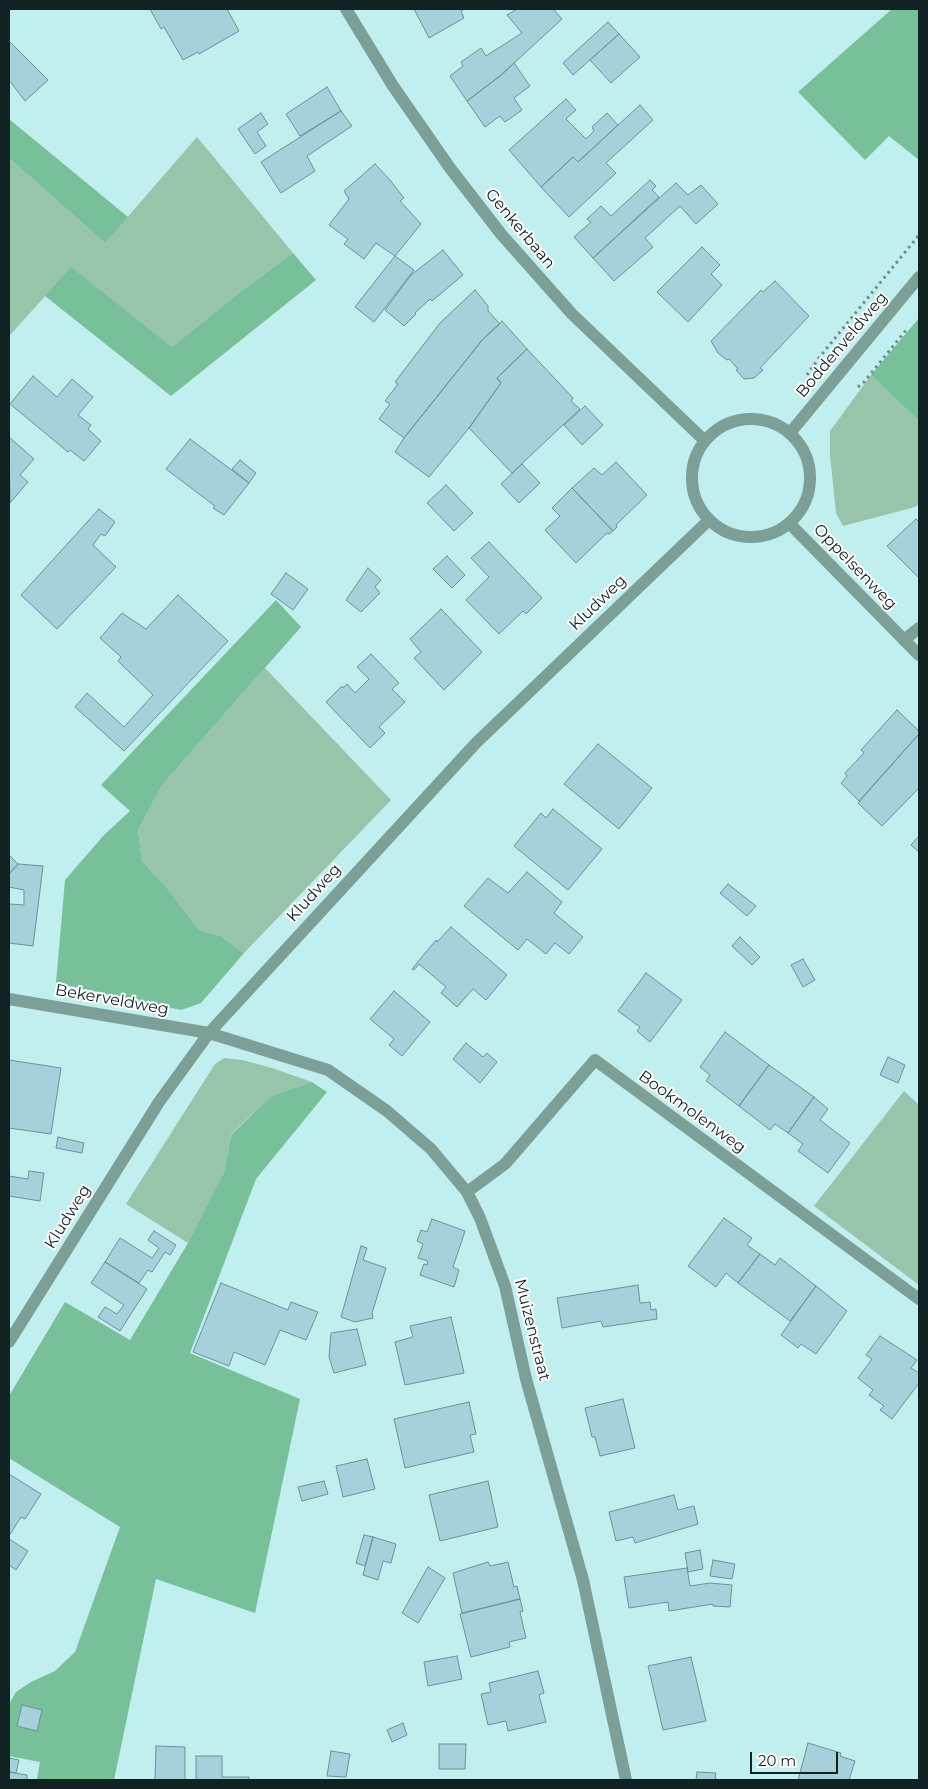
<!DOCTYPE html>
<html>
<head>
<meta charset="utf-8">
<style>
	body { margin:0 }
	#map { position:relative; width:928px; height:1789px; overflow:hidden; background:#c1eeee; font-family:Montserrat,sans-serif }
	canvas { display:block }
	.frame { position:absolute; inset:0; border:10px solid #122; pointer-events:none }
	.scale { position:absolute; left:750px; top:1752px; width:88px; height:22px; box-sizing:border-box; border:2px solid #122; border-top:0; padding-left:6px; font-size:15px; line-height:18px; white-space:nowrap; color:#122; -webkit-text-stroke:4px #fff; paint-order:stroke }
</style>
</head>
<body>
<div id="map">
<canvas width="928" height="1789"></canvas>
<div class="frame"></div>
<div class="scale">20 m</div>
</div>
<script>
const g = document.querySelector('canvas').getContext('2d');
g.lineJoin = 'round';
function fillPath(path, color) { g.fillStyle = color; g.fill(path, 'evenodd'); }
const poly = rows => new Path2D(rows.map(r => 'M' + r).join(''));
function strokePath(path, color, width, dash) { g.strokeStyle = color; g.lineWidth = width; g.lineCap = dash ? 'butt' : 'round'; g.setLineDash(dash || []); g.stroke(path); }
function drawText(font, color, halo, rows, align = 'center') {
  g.font = font + ' Montserrat,sans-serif'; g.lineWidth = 4; g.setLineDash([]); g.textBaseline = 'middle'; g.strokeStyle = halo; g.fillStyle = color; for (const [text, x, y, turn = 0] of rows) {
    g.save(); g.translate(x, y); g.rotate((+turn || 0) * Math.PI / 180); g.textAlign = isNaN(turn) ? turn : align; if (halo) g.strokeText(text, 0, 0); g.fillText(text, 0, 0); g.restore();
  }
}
fillPath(poly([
	[197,137,293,253,240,292,172,347,71,268,9,336,9,158,105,243],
	[871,375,919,421,919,504,915,507,843,526,836,513,830,455,830,431],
	[265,668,391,800,244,953,221,936,199,930,166,887,142,861,138,830,162,785],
	[224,1058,242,1060,272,1068,312,1082,271,1096,231,1134,224,1172,188,1243,126,1204,215,1064],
	[904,1091,919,1105,919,1285,814,1206]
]), '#97c4aa');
fillPath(poly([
	[892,9,919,9,919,160,889,136,865,160,798,92],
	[9,119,128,217,105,243,9,158],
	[293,253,316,280,171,396,45,296,71,267,172,347,240,292],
	[919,318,919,421,871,375],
	[276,600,301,627,162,785,138,830,142,861,166,887,199,930,221,936,244,953,201,1003,181,1010,56,983,65,880,104,835,130,811,101,785],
	[312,1082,327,1092,256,1179,190,1353,300,1399,255,1613,156,1579,114,1780,37,1779,40,1762,9,1756,9,1704,16,1692,31,1682,55,1671,75,1652,120,1527,9,1458,9,1396,65,1302,130,1340,188,1243,224,1172,231,1135,271,1096]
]), '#78c099');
const building = poly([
	[150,9,227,9,239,31,199,54,198,52,183,60,164,27,161,29,150,9],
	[414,9,465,9,461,11,464,18,429,38,414,9],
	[517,9,553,9,562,19,500,76,467,101,450,76,463,66,461,62,481,48,486,56,522,33,507,15,517,9],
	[608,22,619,34,573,75,563,63,608,22],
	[619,34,640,57,611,83,590,60,619,34],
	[9,41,48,80,25,101,9,80,9,41],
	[514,63,530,86,514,98,522,110,505,122,500,116,485,127,467,101,500,76,514,63],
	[327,87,341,111,300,136,286,114,327,87],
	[566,99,576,110,566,119,586,139,594,131,592,127,607,113,618,125,578,162,573,157,541,187,509,150,566,99],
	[640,105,653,120,606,163,616,173,569,217,541,187,573,157,578,162,640,105],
	[341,111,352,126,307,156,315,171,281,193,261,162,341,111],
	[261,113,268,124,257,132,266,146,255,154,238,129,261,113],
	[375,164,390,180,404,198,400,201,421,224,395,256,376,243,364,259,344,244,348,239,329,225,349,199,344,191,375,164],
	[650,180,656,186,652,190,659,197,593,258,574,237,591,222,587,219,601,206,611,216,650,180],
	[676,183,688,195,701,185,718,204,696,224,680,206,645,238,653,247,614,281,593,258,676,183],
	[702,247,720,265,711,274,722,285,688,322,657,292,702,247],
	[443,250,463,275,432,301,430,299,415,313,416,314,404,326,385,310,411,275,443,250],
	[395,256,414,270,374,322,355,307,395,256],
	[775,281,809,316,760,368,763,370,754,378,744,379,736,370,738,369,729,359,727,360,718,353,711,341,761,290,763,292,775,281],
	[475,290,488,306,488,311,500,324,483,339,404,438,379,419,390,404,385,401,398,384,395,382,440,323,475,290],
	[502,321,527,349,497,378,501,383,469,428,429,477,395,452,404,438,483,339,502,321],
	[527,349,573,398,571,401,580,409,512,473,469,428,501,383,497,378,527,349],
	[33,376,57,397,72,379,93,397,78,415,91,425,88,429,101,441,84,461,70,450,68,452,10,404,33,376],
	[585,406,603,425,582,445,564,425,585,406],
	[9,437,34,459,20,475,28,482,10,503,9,437],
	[190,439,249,483,224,515,213,508,215,506,166,469,190,439],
	[240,460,256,473,249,483,232,469,240,460],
	[616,462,647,495,616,525,617,527,613,531,572,488,594,468,602,475,616,462],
	[522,464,540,483,519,503,501,484,522,464],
	[446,485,473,513,454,531,427,503,446,485],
	[572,488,613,531,609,534,607,533,576,563,545,530,560,516,552,508,572,488],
	[99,509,115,522,105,536,101,534,93,545,116,567,57,629,21,595,99,509],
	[916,519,919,522,919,578,887,546,916,519],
	[489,542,542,598,526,614,523,611,499,634,466,600,489,577,471,558,489,542],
	[447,556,465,575,452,588,433,569,447,556],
	[368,568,381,580,375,587,380,593,361,612,346,600,368,568],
	[286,573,308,589,293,610,271,594,286,573],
	[178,595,228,641,124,751,75,707,87,693,124,727,153,695,118,661,121,657,100,638,122,613,146,629,178,595],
	[441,609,482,652,444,690,414,658,421,652,410,639,441,609],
	[371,654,399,683,392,689,405,702,379,727,385,733,370,748,326,702,342,686,343,688,347,684,355,693,369,679,357,667,371,654],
	[897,710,919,731,919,734,859,801,841,783,847,776,845,773,864,753,861,750,897,710],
	[919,734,919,788,882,826,858,803,919,734],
	[598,744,652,788,619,829,564,784,598,744],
	[553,809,602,849,568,890,514,846,541,813,546,818,553,809],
	[919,836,919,852,911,845,919,836],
	[9,855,18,864,9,874,9,855],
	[18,864,43,866,33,946,9,943,9,904,24,905,24,890,9,887,9,874,18,864],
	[527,872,562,902,554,913,583,937,569,954,555,943,546,954,527,939,518,950,464,906,488,878,508,893,527,872],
	[728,884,756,906,747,916,720,893,728,884],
	[451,927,507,975,486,1000,473,989,457,1007,441,993,446,987,419,964,414,970,412,969,436,940,437,942,451,927],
	[740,937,760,957,752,965,732,946,740,937],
	[803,959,815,980,803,987,791,965,803,959],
	[646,973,682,1000,650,1042,637,1031,640,1027,618,1011,646,973],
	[394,991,430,1022,402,1056,389,1045,394,1039,370,1019,394,991],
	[725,1032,769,1065,739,1106,706,1081,710,1075,700,1067,725,1032],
	[466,1043,483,1057,487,1053,497,1062,480,1083,453,1059,466,1043],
	[888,1057,905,1065,898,1083,880,1075,888,1057],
	[9,1060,61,1068,51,1134,9,1128,9,1060],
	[769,1065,814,1097,788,1133,775,1124,770,1130,739,1106,769,1065],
	[814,1097,828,1109,820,1120,850,1143,828,1173,798,1151,803,1144,788,1133,814,1097],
	[58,1137,84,1143,82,1153,56,1148,58,1137],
	[29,1171,44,1173,40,1201,9,1196,9,1176,28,1179,29,1171],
	[724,1218,752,1238,747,1245,760,1254,738,1283,726,1273,716,1287,688,1266,724,1218],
	[432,1219,465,1231,453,1267,459,1270,454,1287,420,1275,424,1264,427,1265,428,1261,418,1258,423,1244,417,1241,421,1230,427,1232,432,1219],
	[154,1231,176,1245,170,1255,165,1252,152,1272,148,1270,139,1283,105,1262,120,1238,152,1258,159,1248,148,1240,154,1231],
	[361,1246,367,1248,363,1260,386,1268,372,1313,373,1318,355,1322,341,1317,361,1246],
	[760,1254,775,1265,780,1258,816,1286,790,1321,738,1283,760,1254],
	[105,1262,147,1289,120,1331,98,1317,105,1307,117,1314,124,1305,91,1283,105,1262],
	[221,1283,288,1310,291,1302,318,1312,306,1340,280,1330,265,1365,234,1352,229,1366,193,1352,221,1283],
	[638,1285,640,1303,650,1302,651,1310,656,1309,657,1319,603,1327,601,1321,562,1328,557,1298,638,1285],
	[816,1286,847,1311,816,1354,801,1344,798,1348,781,1335,816,1286],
	[451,1317,464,1373,405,1385,395,1342,413,1337,410,1326,451,1317],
	[357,1329,366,1365,334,1373,329,1357,331,1333,357,1329],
	[880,1336,917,1360,911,1368,919,1373,919,1383,892,1419,880,1410,884,1406,869,1395,873,1390,858,1378,872,1359,866,1355,880,1336],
	[623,1399,635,1448,600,1456,595,1437,592,1437,585,1408,623,1399],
	[469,1402,476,1434,470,1435,474,1452,405,1468,394,1419,469,1402],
	[367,1459,375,1489,343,1497,336,1466,367,1459],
	[9,1474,41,1494,25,1519,21,1517,9,1536,9,1474],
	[324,1481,328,1494,302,1501,298,1487,324,1481],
	[488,1481,498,1527,440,1541,429,1495,488,1481],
	[674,1495,678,1510,694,1506,698,1524,635,1543,633,1537,616,1541,609,1512,674,1495],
	[364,1535,373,1537,365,1566,356,1563,364,1535],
	[373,1537,396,1544,391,1563,383,1561,378,1580,363,1575,373,1537],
	[9,1539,28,1551,16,1570,9,1565,9,1539],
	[700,1550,703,1569,688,1572,685,1553,700,1550],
	[713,1560,735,1564,732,1579,710,1576,713,1560],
	[488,1562,490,1566,508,1562,514,1587,517,1586,520,1599,462,1613,453,1573,488,1562],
	[428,1567,445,1578,418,1623,402,1613,428,1567],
	[687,1568,690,1586,710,1583,732,1585,730,1607,713,1606,713,1604,669,1611,668,1602,629,1608,624,1577,687,1568],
	[520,1599,523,1611,520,1612,526,1638,509,1642,510,1647,471,1657,460,1614,520,1599],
	[457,1656,462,1679,428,1686,424,1662,457,1656],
	[691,1657,706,1721,663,1730,648,1666,691,1657],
	[538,1671,544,1693,539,1695,546,1722,508,1731,506,1721,488,1725,481,1694,491,1692,489,1683,538,1671],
	[22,1705,42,1710,37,1731,17,1726,22,1705],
	[403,1723,407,1735,392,1742,387,1730,403,1723],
	[808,1743,841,1753,840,1756,855,1761,849,1780,798,1780,808,1743],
	[439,1744,466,1744,465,1769,439,1769,439,1744],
	[156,1746,185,1747,185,1780,155,1780,156,1746],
	[331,1751,350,1754,346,1777,327,1776,331,1751],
	[196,1756,222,1756,222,1777,249,1777,249,1780,196,1780,196,1756],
	[9,1758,19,1760,16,1773,9,1772,9,1758],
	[9,1772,27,1775,27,1780,9,1780,9,1772],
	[697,1772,716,1773,715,1778,718,1780,696,1780,697,1772]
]);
fillPath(building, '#a6d0da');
strokePath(building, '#6a929b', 1);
strokePath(poly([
	[807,375,818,359,919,235],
	[858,387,864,382,907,329]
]), '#6c8c8c', 3, [2.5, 4]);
strokePath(poly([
	[904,640,919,628],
	[9,999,209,1033,328,1070,387,1111,431,1149,467,1192,480,1218,505,1286,526,1379,583,1580,626,1780],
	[467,1192,505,1164,595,1060,919,1299],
	[9,1342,159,1102,209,1033,476,743,709,520]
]), '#7ca097', 12);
strokePath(poly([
	[346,9,393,86,450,168,501,234,572,314,704,440],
	'692 478a59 59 0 1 1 118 0a59 59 0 1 1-118 0Z',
	[790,433,919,277],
	[789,523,919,655]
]), '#7ca097', 12);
drawText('16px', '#122', '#fff', [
	["Genkerbaan",520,229,50],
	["Boddenveldweg",842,345,-50],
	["Oppelsenweg",855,567,46],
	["Kludweg",598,603,-44],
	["Kludweg",314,893,-48],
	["Bekerveldweg",112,1000,10],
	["Bookmolenweg",692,1112,36],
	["Kludweg",68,1217,-58],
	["Muizenstraat",532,1330,76]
]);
</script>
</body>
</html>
